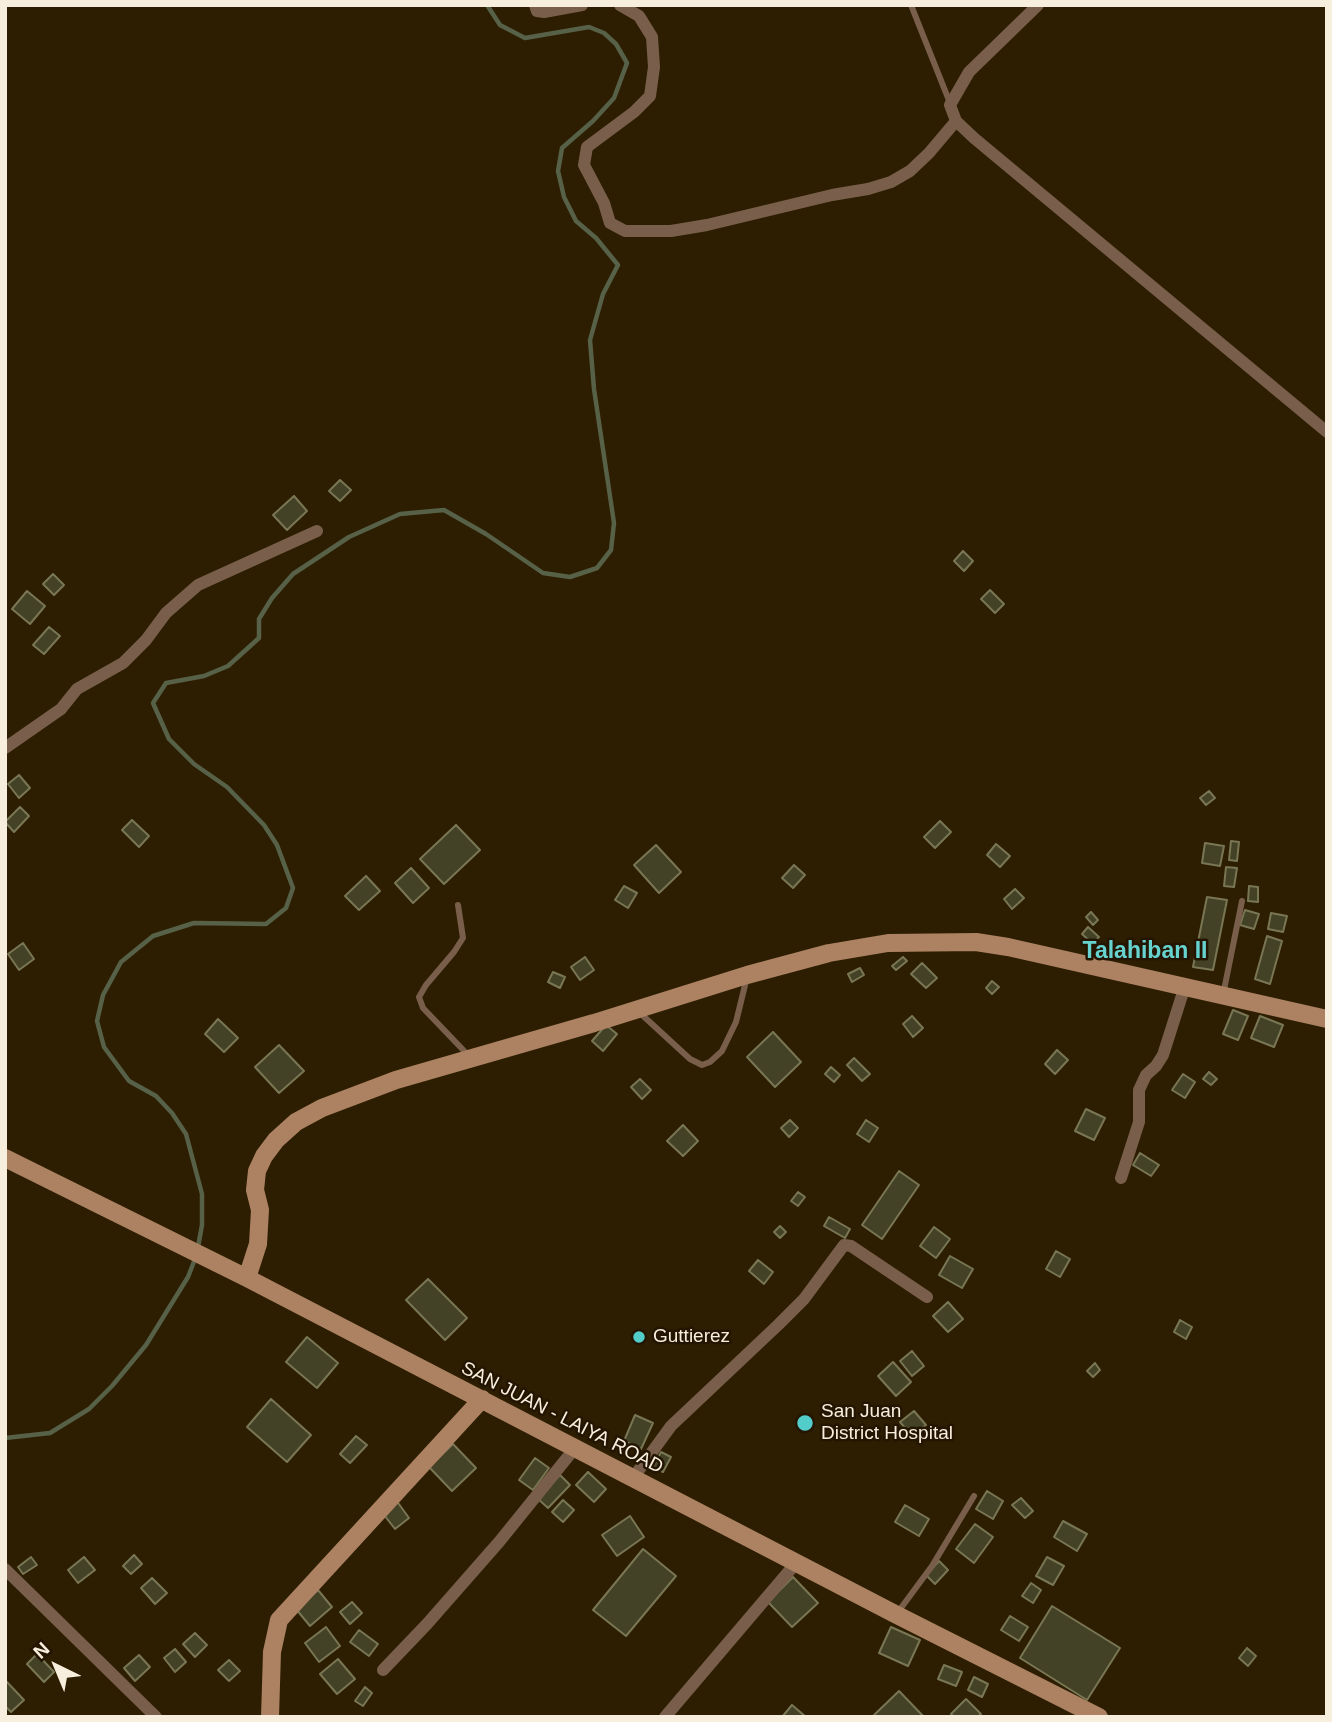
<!DOCTYPE html>
<html>
<head>
<meta charset="utf-8">
<style>
	body { margin:0 }
	#map { position:relative; width:1332px; height:1722px; overflow:hidden; background:#2d1e01; font-family:Helvetica,sans-serif }
	canvas { display:block }
	.frame { position:absolute; inset:0; border:7px solid #f8eedd; pointer-events:none }
	.north { position:absolute; left:21px; top:1631px; width:70px; height:70px; -webkit-text-stroke:5px #231500; paint-order:stroke; rotate:317deg; font-size:19px; font-weight:700; line-height:28px; text-align:center; color:#f8eedd }
	.north::after { content:''; display:block; margin:auto; width:24px; height:32px; background:#f8eedd; clip-path:polygon(50% 0,100% 100%,50% 72%,0 100%) }
</style>
</head>
<body>
<div id="map">
<canvas width="1332" height="1722"></canvas>
<div class="frame"></div>
<div class="north">N</div>
</div>
<script>
const g = document.querySelector('canvas').getContext('2d');
g.lineJoin = 'round';
const poly = rows => new Path2D(rows.map(r => 'M' + r).join(''));
function strokePath(path, color, width, dash) { g.strokeStyle = color; g.lineWidth = width; g.lineCap = dash ? 'butt' : 'round'; g.setLineDash(dash || []); g.stroke(path); }
function fillPath(path, color) { g.fillStyle = color; g.fill(path, 'evenodd'); }
function drawText(font, color, halo, rows, align = 'center') {
  g.font = font + ' Helvetica,sans-serif'; g.lineWidth = 5; g.setLineDash([]); g.textBaseline = 'middle'; g.strokeStyle = halo; g.fillStyle = color; for (const [text, x, y, turn = 0] of rows) {
    g.save(); g.translate(x, y); g.rotate((+turn || 0) * Math.PI / 180); g.textAlign = isNaN(turn) ? turn : align; if (halo) g.strokeText(text, 0, 0); g.fillText(text, 0, 0); g.restore();
  }
}
strokePath(poly([
	[198,1247,202,1225,202,1194,186,1134,172,1113,156,1096,129,1081,104,1047,97,1021,103,995,121,962,153,936,194,923,266,924,286,908,293,888,277,845,264,825,227,787,194,764,169,739,153,703,166,683,204,676,228,666,259,638,259,619,272,598,293,574,349,537,400,514,444,510,486,534,543,573,570,577,597,568,611,550,614,523,594,389,590,340,603,294,618,265,596,238,576,221,564,197,558,171,562,148,593,121,614,98,627,63,616,44,604,33,589,27,525,38,500,25,487,5],
	[5,1438,50,1433,89,1409,112,1386,146,1345,188,1277,195,1259]
]), '#576148', 4.5);
const building = poly([
	[340,480,351,490,340,501,329,491,340,480],
	[294,496,307,511,287,530,273,515,294,496],
	[963,551,973,561,964,571,954,561,963,551],
	[53,574,64,585,54,595,43,584,53,574],
	[990,590,1004,604,995,613,981,599,990,590],
	[27,591,45,606,30,624,12,609,27,591],
	[49,627,60,636,44,654,33,645,49,627],
	[19,775,30,788,19,798,8,784,19,775],
	[1209,791,1215,798,1206,805,1200,798,1209,791],
	[20,807,29,816,14,832,5,822,20,807],
	[132,820,149,836,139,847,122,830,132,820],
	[940,821,951,832,935,848,924,837,940,821],
	[456,825,480,850,444,884,420,859,456,825],
	[1231,841,1239,842,1237,861,1229,860,1231,841],
	[1205,843,1224,846,1220,866,1202,863,1205,843],
	[996,844,1010,856,1000,867,987,855,996,844],
	[656,845,681,872,659,893,634,865,656,845],
	[794,865,805,875,793,888,782,878,794,865],
	[1226,867,1237,868,1234,887,1224,886,1226,867],
	[411,868,429,888,413,903,395,883,411,868],
	[366,876,380,891,359,910,345,896,366,876],
	[624,886,637,893,628,908,615,900,624,886],
	[1249,886,1258,887,1258,902,1248,901,1249,886],
	[1015,889,1024,898,1012,909,1004,899,1015,889],
	[1207,897,1227,900,1213,970,1193,967,1207,897],
	[1245,910,1259,914,1254,929,1240,925,1245,910],
	[1091,912,1098,920,1093,925,1086,917,1091,912],
	[1271,913,1287,916,1283,932,1268,929,1271,913],
	[1088,927,1099,937,1092,943,1082,934,1088,927],
	[1267,936,1282,941,1270,984,1255,979,1267,936],
	[23,943,34,959,19,970,8,954,23,943],
	[585,957,594,970,580,980,571,967,585,957],
	[903,957,907,961,896,970,892,966,903,957],
	[922,963,937,978,926,988,911,974,922,963],
	[860,968,864,975,852,982,848,974,860,968],
	[553,972,565,977,560,988,548,982,553,972],
	[992,981,999,987,992,994,986,988,992,981],
	[1233,1010,1248,1016,1238,1040,1223,1034,1233,1010],
	[912,1016,923,1028,913,1037,903,1024,912,1016],
	[1260,1016,1283,1025,1274,1047,1251,1038,1260,1016],
	[218,1019,238,1038,224,1052,205,1034,218,1019],
	[606,1025,617,1034,603,1051,592,1041,606,1025],
	[773,1032,801,1062,775,1087,747,1057,773,1032],
	[279,1045,304,1071,279,1093,255,1067,279,1045],
	[1057,1050,1068,1060,1055,1074,1045,1064,1057,1050],
	[854,1058,870,1074,862,1081,847,1065,854,1058],
	[831,1067,840,1075,834,1082,825,1074,831,1067],
	[1209,1072,1217,1079,1211,1085,1203,1079,1209,1072],
	[1183,1074,1195,1082,1185,1098,1172,1090,1183,1074],
	[640,1079,651,1090,642,1099,631,1087,640,1079],
	[1086,1109,1105,1118,1094,1140,1075,1131,1086,1109],
	[790,1120,798,1128,789,1137,781,1128,790,1120],
	[866,1120,878,1128,869,1142,857,1134,866,1120],
	[683,1125,698,1141,683,1156,667,1141,683,1125],
	[1140,1153,1159,1165,1151,1176,1133,1165,1140,1153],
	[899,1171,919,1185,882,1239,862,1225,899,1171],
	[798,1192,805,1197,798,1206,791,1201,798,1192],
	[829,1217,850,1229,845,1238,824,1226,829,1217],
	[780,1226,786,1232,780,1238,774,1232,780,1226],
	[934,1227,950,1239,936,1258,920,1246,934,1227],
	[1056,1251,1070,1259,1060,1277,1046,1269,1056,1251],
	[950,1256,973,1269,962,1288,939,1275,950,1256],
	[758,1260,773,1272,764,1284,749,1271,758,1260],
	[428,1279,467,1318,445,1340,406,1300,428,1279],
	[948,1302,963,1319,948,1332,933,1316,948,1302],
	[1180,1320,1192,1327,1186,1339,1174,1332,1180,1320],
	[307,1337,338,1363,317,1388,286,1362,307,1337],
	[912,1351,924,1366,912,1376,900,1361,912,1351],
	[893,1362,911,1382,896,1396,878,1376,893,1362],
	[1095,1363,1100,1370,1093,1377,1087,1371,1095,1363],
	[271,1399,311,1435,287,1462,247,1427,271,1399],
	[914,1411,926,1425,912,1436,900,1422,914,1411],
	[635,1415,653,1423,641,1449,624,1441,635,1415],
	[356,1436,367,1445,350,1463,340,1454,356,1436],
	[453,1444,476,1468,452,1491,429,1467,453,1444],
	[661,1452,671,1457,663,1472,653,1467,661,1452],
	[535,1458,549,1468,533,1490,519,1480,535,1458],
	[588,1472,606,1489,594,1502,576,1485,588,1472],
	[560,1475,570,1485,548,1508,537,1498,560,1475],
	[987,1491,1003,1501,993,1519,976,1509,987,1491],
	[1021,1498,1033,1511,1025,1518,1012,1505,1021,1498],
	[396,1500,409,1518,395,1529,381,1511,396,1500],
	[563,1500,574,1510,563,1522,552,1512,563,1500],
	[905,1505,929,1519,919,1536,895,1522,905,1505],
	[630,1516,644,1537,617,1556,602,1535,630,1516],
	[1063,1521,1087,1534,1077,1551,1054,1537,1063,1521],
	[975,1524,993,1537,974,1563,956,1549,975,1524],
	[643,1549,676,1576,626,1636,593,1610,643,1549],
	[134,1555,142,1564,131,1574,123,1566,134,1555],
	[31,1557,37,1565,23,1574,18,1567,31,1557],
	[84,1557,95,1570,78,1583,68,1570,84,1557],
	[1047,1557,1064,1566,1053,1585,1036,1576,1047,1557],
	[939,1561,948,1570,935,1584,926,1575,939,1561],
	[793,1577,818,1603,792,1627,768,1602,793,1577],
	[152,1578,167,1593,155,1604,141,1588,152,1578],
	[1031,1583,1041,1590,1033,1603,1022,1596,1031,1583],
	[318,1590,332,1607,310,1626,296,1609,318,1590],
	[352,1602,362,1613,350,1624,340,1612,352,1602],
	[1052,1606,1120,1648,1087,1700,1020,1658,1052,1606],
	[1010,1616,1028,1627,1019,1641,1001,1630,1010,1616],
	[326,1627,340,1646,319,1662,305,1643,326,1627],
	[891,1627,920,1640,908,1666,879,1653,891,1627],
	[359,1630,378,1644,369,1656,350,1642,359,1630],
	[195,1633,207,1645,195,1657,183,1644,195,1633],
	[1247,1648,1256,1656,1248,1666,1239,1658,1247,1648],
	[175,1649,186,1662,175,1672,164,1658,175,1649],
	[37,1654,54,1672,44,1682,27,1664,37,1654],
	[139,1655,150,1667,135,1681,124,1668,139,1655],
	[338,1659,355,1679,337,1694,320,1674,338,1659],
	[229,1660,240,1671,229,1681,218,1670,229,1660],
	[944,1665,962,1672,956,1686,938,1679,944,1665],
	[974,1677,988,1684,982,1697,968,1690,974,1677],
	[6,1681,24,1700,11,1712,5,1706,6,1681],
	[365,1687,372,1693,363,1706,355,1701,365,1687],
	[899,1691,924,1717,872,1717,899,1691],
	[966,1699,981,1714,977,1717,954,1717,951,1714,966,1699],
	[792,1705,806,1717,782,1717,792,1705]
]);
fillPath(building, '#434126');
strokePath(building, '#797654', 2);
strokePath(poly([
	[911,5,950,103],
	[458,905,463,938,454,952,426,985,419,997,423,1008,468,1055],
	[1223,995,1242,901],
	[640,1013,690,1059,702,1065,710,1062,722,1051,736,1022,747,977],
	[898,1612,932,1566,974,1496]
]), '#795f4b', 6);
strokePath(poly([
	[535,5,537,11,544,12,582,5],
	[620,5,639,16,652,37,654,67,650,96,634,112,587,147,584,165,604,203,610,223,625,231,671,231,707,225,832,195,868,189,891,182,910,171,929,153,956,121],
	[1038,5,969,72,950,105,956,121,974,138,1327,432],
	[5,748,61,709,77,689,123,663,146,640,166,613,198,585,317,531],
	[1121,1178,1139,1122,1139,1090,1146,1075,1156,1066,1163,1055,1185,986],
	[633,1478,671,1426,778,1325,804,1299,844,1245,851,1246,927,1297],
	[5,1569,156,1717],
	[383,1670,427,1624,499,1542,575,1448],
	[665,1717,796,1563]
]), '#795f4b', 12);
strokePath(poly([
	[5,1158,247,1278,897,1615,1099,1717],
	[247,1278,258,1244,260,1210,255,1190,257,1171,264,1156,276,1140,296,1122,322,1108,396,1080,594,1023,747,975,829,953,888,943,976,942,1008,947,1327,1019],
	[270,1717,272,1652,279,1620,482,1399]
]), '#ac8262', 18);
for (const [x, y, r, color] of [
	[639,1337,7,"#53cdca"],
	[805,1423,9,"#53cdca"]
]) { const dot = new Path2D(); dot.arc(x, y, r, 0, 2 * Math.PI); g.fillStyle = color; g.fill(dot); strokePath(dot, '#231500', 2.5); }
drawText('19px', '#f8eedd', '#231500', [
	["Guttierez",653,1337],
	["San Juan",821,1412],
	["District Hospital",821,1434]
], 'left');
drawText('19px', '#f8eedd', '#231500', [
	["SAN JUAN - LAIYA ROAD",562,1418,27]
]);
drawText('bold 23px', '#66d3d0', '#231500', [
	["Talahiban II",1145,952]
]);
</script>
</body>
</html>
